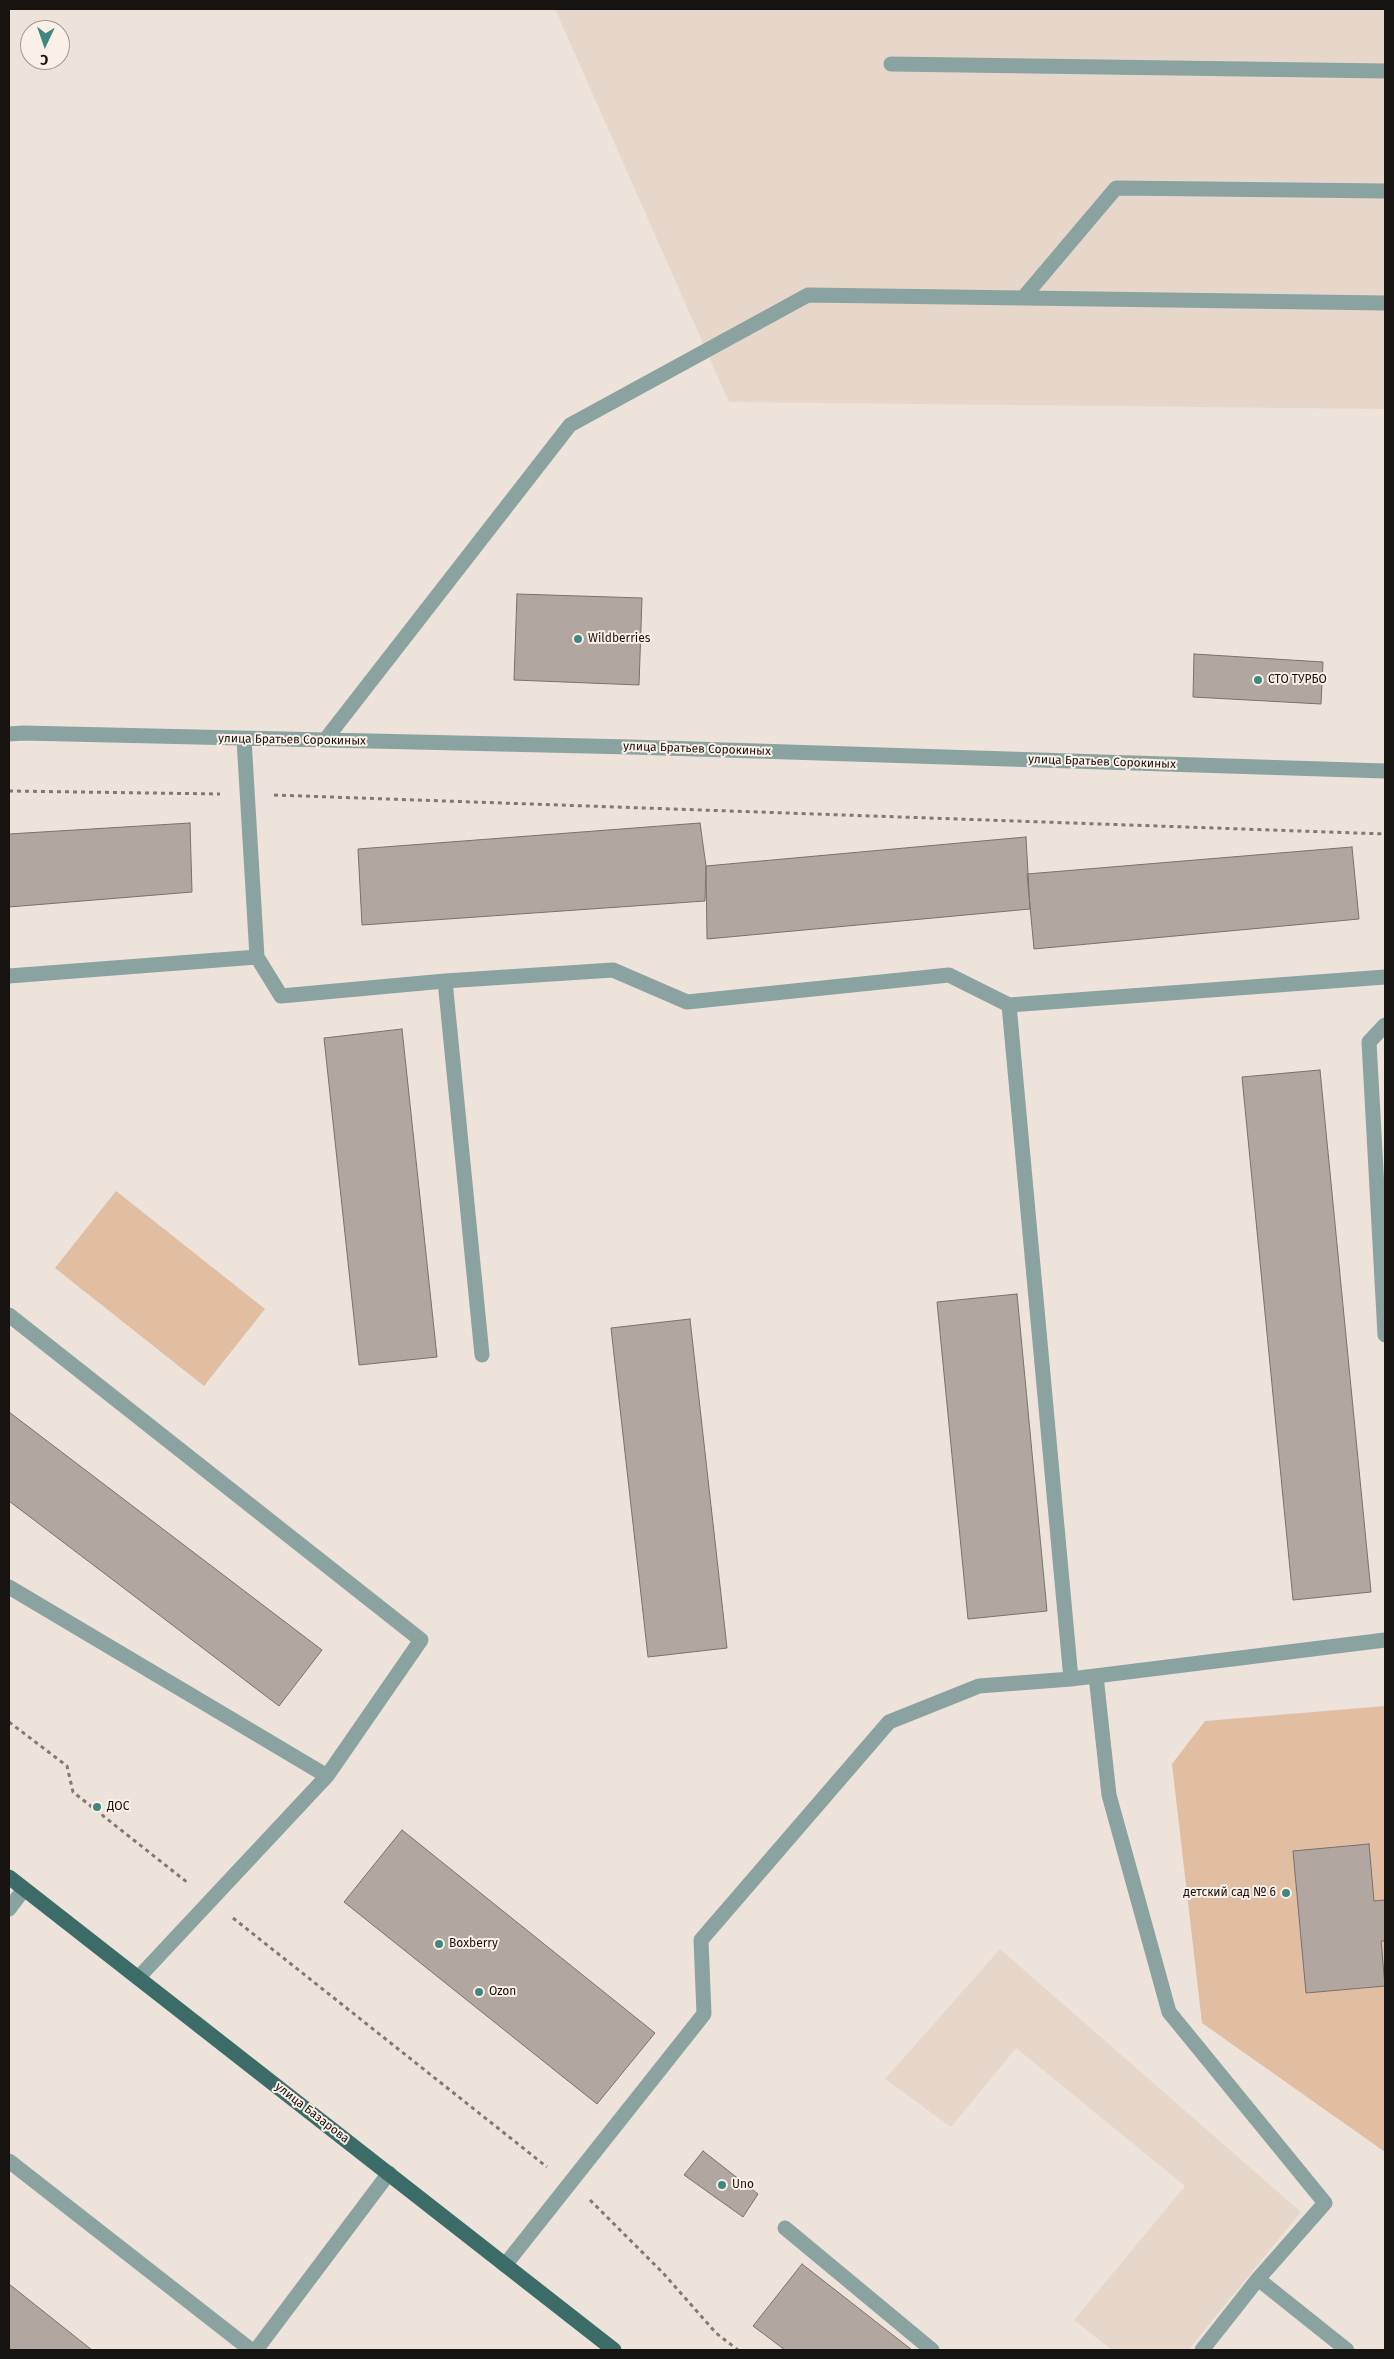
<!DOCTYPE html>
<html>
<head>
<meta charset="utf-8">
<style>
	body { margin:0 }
	#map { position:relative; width:1394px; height:2359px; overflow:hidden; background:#ede3db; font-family:"Fira Sans",sans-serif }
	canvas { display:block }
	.frame { position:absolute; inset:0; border:10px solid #171310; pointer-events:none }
	.north { position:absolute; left:20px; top:20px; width:50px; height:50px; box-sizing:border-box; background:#faf0e8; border:1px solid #9f9892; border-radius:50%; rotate:183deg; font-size:14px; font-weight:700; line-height:20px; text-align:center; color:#171310 }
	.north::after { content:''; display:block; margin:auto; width:18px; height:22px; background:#408780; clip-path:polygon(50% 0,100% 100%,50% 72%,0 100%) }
</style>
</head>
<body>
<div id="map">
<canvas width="1394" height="2359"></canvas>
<div class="frame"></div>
<div class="north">С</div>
</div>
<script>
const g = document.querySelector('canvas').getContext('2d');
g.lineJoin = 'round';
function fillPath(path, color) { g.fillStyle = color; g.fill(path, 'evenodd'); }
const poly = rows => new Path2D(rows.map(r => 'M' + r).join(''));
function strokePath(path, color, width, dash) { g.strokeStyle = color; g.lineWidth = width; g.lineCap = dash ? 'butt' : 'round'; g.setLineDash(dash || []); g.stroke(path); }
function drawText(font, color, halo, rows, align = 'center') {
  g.font = font + ' "Fira Sans",sans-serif'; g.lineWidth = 4; g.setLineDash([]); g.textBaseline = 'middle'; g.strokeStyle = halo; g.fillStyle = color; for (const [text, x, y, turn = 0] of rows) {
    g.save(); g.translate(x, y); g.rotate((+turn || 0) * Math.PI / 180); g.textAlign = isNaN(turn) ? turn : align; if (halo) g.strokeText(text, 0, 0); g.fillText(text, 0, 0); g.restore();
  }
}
fillPath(poly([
	[555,9,1385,9,1385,409,729,402],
	[1000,1949,1301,2212,1188,2350,1112,2350,1074,2320,1185,2186,1016,2048,951,2127,885,2079]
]), '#e7d7ca');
fillPath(poly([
	[116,1191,265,1309,204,1386,55,1268],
	[1385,1706,1385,2152,1202,2023,1172,1764,1205,1721]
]), '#e1bda1');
const building = poly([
	[517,594,642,598,639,685,514,680,517,594],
	[1194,654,1323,662,1321,704,1193,697,1194,654],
	[190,823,192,892,9,907,9,834,190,823],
	[700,823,706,866,705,901,362,925,358,849,700,823],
	[1026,837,1030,909,707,939,706,866,1026,837],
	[1352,847,1359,919,1034,949,1027,874,1352,847],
	[402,1029,437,1357,359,1365,324,1038,402,1029],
	[1320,1070,1371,1592,1293,1600,1242,1077,1320,1070],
	[1017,1294,1047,1611,968,1619,937,1302,1017,1294],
	[690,1319,727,1648,648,1657,611,1328,690,1319],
	[9,1412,322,1650,279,1706,9,1501,9,1412],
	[402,1830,655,2033,597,2104,344,1902,402,1830],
	[1369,1844,1374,1901,1385,1900,1385,1941,1381,1941,1385,1986,1306,1993,1293,1851,1369,1844],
	[703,2151,758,2194,743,2217,684,2175,703,2151],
	[802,2264,912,2350,785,2350,753,2326,802,2264],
	[9,2284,92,2350,9,2350,9,2284]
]);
fillPath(building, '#b1a7a0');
strokePath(building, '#7a716a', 1);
strokePath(poly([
	[9,791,220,794],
	[274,795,1385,834],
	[9,1722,67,1766,73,1792,188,1883],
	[233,1918,547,2167],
	[590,2200,663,2273,716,2333,738,2350]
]), '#807974', 3, [4, 4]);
strokePath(poly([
	[891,64,1385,71],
	[1023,298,1116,188,1385,191],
	[9,734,23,733,631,747,1385,771],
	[325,740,570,425,808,295,1385,303],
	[257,957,281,996,445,981,613,970,687,1002,949,975,1009,1005],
	[9,976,257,957,244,739],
	[445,981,482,1355],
	[1385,1025,1369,1042,1385,1335],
	[9,1315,421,1640,327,1776,138,1978],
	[9,1587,327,1776],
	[1096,1676,1109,1795,1169,2012,1325,2203,1258,2279],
	[1071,1679,1009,1005,1385,977],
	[9,1909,24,1889],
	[9,2161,251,2350],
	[785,2228,932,2350],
	[505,2265,704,2014,701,1940,889,1722,979,1686,1071,1679,1385,1640],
	[256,2350,389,2173],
	[1202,2350,1258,2279,1347,2350]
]), '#8aa3a0', 15);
strokePath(poly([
	[9,1877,614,2350]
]), '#3b6c67', 15);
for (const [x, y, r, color] of [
	[578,639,5,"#408780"],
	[1258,680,5,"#408780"],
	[97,1807,5,"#408780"],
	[1286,1893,5,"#408780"],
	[439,1944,5,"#408780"],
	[479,1992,5,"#408780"],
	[722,2185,5,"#408780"]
]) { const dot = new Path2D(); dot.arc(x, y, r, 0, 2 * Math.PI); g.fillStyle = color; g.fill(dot); strokePath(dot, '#faf0e8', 2); }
drawText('12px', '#171310', '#faf0e8', [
	["Wildberries",588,639],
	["СТО ТУРБО",1268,680],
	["ДОС",107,1807],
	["детский сад № 6",1276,1893,"right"],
	["Boxberry",449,1944],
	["Ozon",489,1992],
	["Uno",732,2185]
], 'left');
drawText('12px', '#171310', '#faf0e8', [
	["улица Братьев Сорокиных",292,740,1],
	["улица Братьев Сорокиных",697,749,2],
	["улица Братьев Сорокиных",1102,762,2],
	["улица Базарова",312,2113,38]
]);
</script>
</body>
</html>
